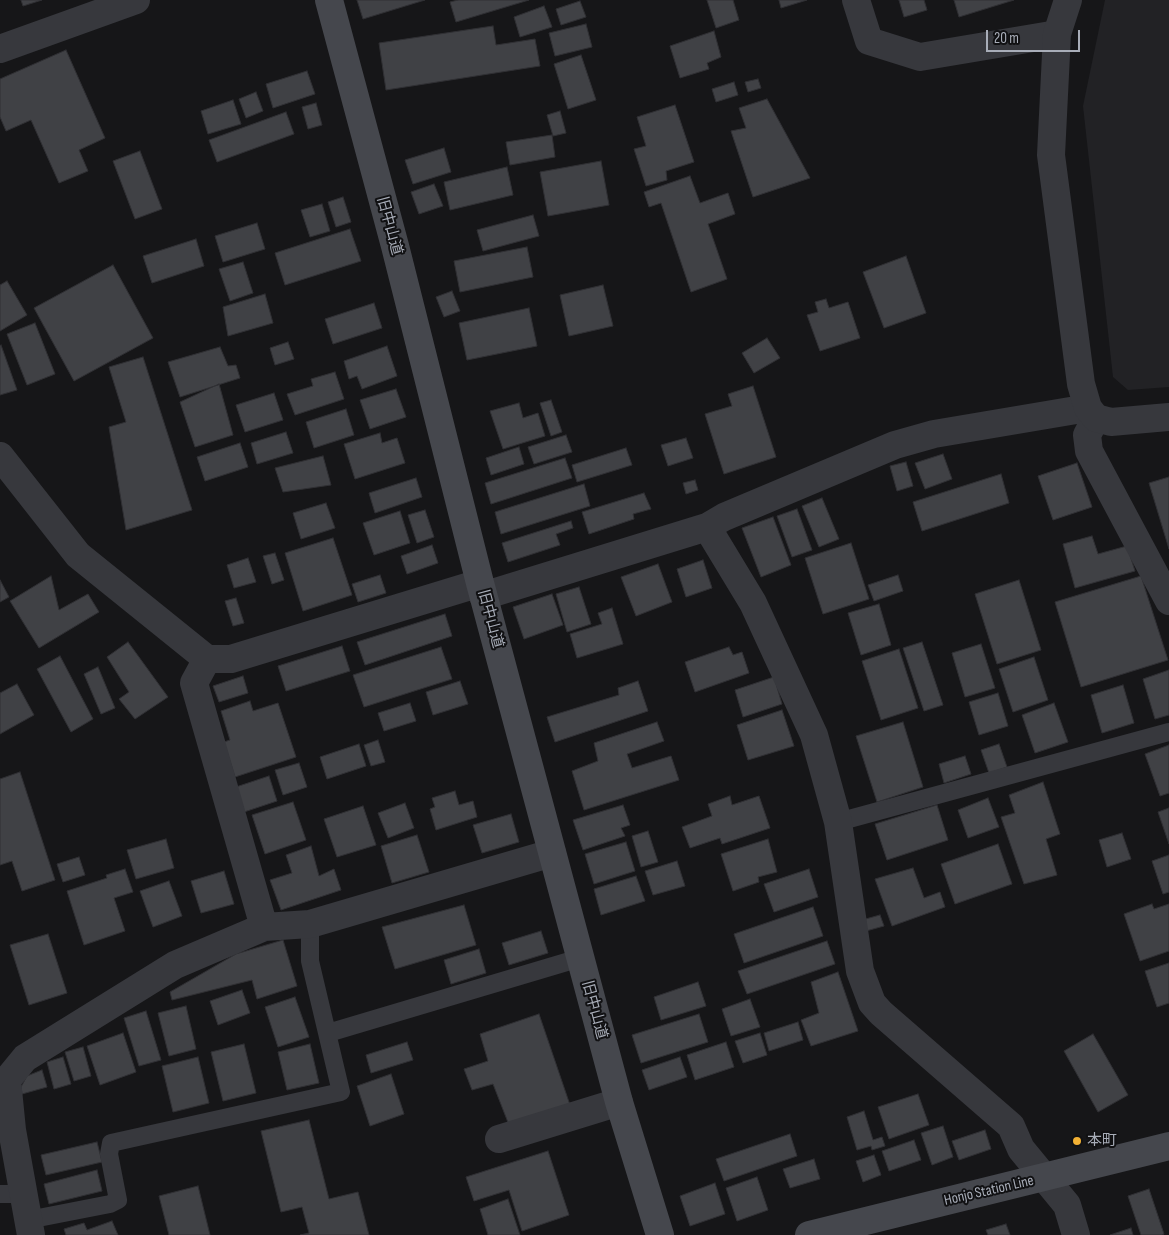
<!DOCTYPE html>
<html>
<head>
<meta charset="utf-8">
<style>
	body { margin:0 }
	#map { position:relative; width:1169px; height:1235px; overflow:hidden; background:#161618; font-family:"Sofia Sans Condensed",sans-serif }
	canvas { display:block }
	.scale { position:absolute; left:986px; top:30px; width:94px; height:22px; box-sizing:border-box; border:2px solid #a8adb8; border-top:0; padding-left:6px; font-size:15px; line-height:18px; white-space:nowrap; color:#a8adb8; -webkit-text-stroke:4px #111113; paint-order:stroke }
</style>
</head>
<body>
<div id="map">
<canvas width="1169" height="1235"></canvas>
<div class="scale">20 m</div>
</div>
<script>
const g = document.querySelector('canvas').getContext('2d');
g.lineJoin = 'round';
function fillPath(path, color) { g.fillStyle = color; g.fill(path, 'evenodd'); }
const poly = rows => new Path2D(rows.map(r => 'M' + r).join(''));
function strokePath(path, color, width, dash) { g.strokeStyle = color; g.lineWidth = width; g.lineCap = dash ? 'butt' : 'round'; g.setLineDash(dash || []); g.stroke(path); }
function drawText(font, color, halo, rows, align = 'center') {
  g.font = font + ' "Sofia Sans Condensed","Noto Sans JP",sans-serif'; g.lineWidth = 4; g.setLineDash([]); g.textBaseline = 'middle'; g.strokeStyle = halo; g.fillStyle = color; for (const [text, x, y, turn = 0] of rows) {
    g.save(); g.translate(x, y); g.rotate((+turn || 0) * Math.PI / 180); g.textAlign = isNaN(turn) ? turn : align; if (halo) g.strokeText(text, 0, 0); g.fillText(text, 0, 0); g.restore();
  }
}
fillPath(poly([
	[1105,0,1169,0,1169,387,1128,390,1113,377,1083,106]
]), '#222225');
const building = poly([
	[21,0,42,0,23,6,21,0],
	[357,0,425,0,363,19,357,0],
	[458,0,529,0,456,22,450,2,458,0],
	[707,0,733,0,739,20,716,28,707,0],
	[779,0,807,0,781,8,779,0],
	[899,0,924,0,927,10,904,17,899,0],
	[954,0,1014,0,959,17,954,0],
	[580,1,586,17,561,25,556,9,580,1],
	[544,6,552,27,520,37,514,17,544,6],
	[586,24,592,47,555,56,549,33,586,24],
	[493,26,496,45,535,39,540,66,386,90,379,43,493,26],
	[714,31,721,57,707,63,709,69,680,78,670,46,714,31],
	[66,50,105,138,79,150,88,171,59,183,31,120,6,131,0,117,0,79,66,50],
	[581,55,596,100,568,109,554,64,581,55],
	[307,71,315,94,273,108,266,84,307,71],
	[758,79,761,88,748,92,745,82,758,79],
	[734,82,738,95,716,102,712,89,734,82],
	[256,92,263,111,246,118,239,99,256,92],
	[767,99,810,178,753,197,731,131,746,128,739,108,767,99],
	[233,100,241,124,208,134,201,111,233,100],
	[316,103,322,125,308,129,302,107,316,103],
	[675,105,694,162,666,171,667,180,646,186,634,149,646,146,637,117,675,105],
	[560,111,566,133,553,136,547,115,560,111],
	[286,112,294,134,217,162,209,140,286,112],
	[552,135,555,157,510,165,506,142,552,135],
	[444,148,451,172,413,184,405,160,444,148],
	[140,151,162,209,135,219,113,161,140,151],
	[601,161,609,205,548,216,540,172,601,161],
	[507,167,513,195,450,210,444,182,507,167],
	[690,176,700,203,728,193,735,214,708,224,727,279,691,292,661,203,649,207,644,192,690,176],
	[434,184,443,206,419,214,411,192,434,184],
	[343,197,351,222,336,227,328,202,343,197],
	[322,204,330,231,310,237,301,210,322,204],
	[533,215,539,236,483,251,477,230,533,215],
	[257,223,265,249,223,262,215,236,257,223],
	[350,229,361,261,285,285,275,253,350,229],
	[196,239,204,266,152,283,143,256,196,239],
	[527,247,533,277,460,292,454,261,527,247],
	[906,256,926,313,884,328,863,272,906,256],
	[243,262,253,293,230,301,219,269,243,262],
	[113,265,153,338,74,381,34,308,113,265],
	[7,281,27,315,0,331,0,285,7,281],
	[603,285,613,326,569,336,560,295,603,285],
	[452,291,460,311,444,317,436,297,452,291],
	[265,294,273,323,228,336,223,307,265,294],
	[826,299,829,308,848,302,860,338,820,351,807,315,818,312,815,302,826,299],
	[374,303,382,328,333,344,325,319,374,303],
	[529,308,537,346,467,360,459,323,529,308],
	[35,323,55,374,27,385,7,334,35,323],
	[767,338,780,358,754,373,742,353,767,338],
	[288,342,294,359,275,365,270,348,288,342],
	[1,345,17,390,0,395,0,346,1,345],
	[387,346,397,376,362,389,357,376,349,379,344,361,387,346],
	[220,347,228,366,236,365,240,378,180,397,168,362,220,347],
	[143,357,192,510,126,530,109,427,126,422,109,367,143,357],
	[335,372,344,399,295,415,287,394,313,386,311,379,335,372],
	[219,384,233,435,195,447,180,402,219,384],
	[753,386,776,457,724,474,705,414,732,406,728,394,753,386],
	[396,389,406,417,370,429,360,400,396,389],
	[274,393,283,420,245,432,236,405,274,393],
	[551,400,562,432,551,436,540,403,551,400],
	[519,403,523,418,538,413,545,436,503,449,490,411,519,403],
	[346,409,354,435,314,448,306,422,346,409],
	[286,432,293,453,257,464,251,443,286,432],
	[380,433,382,443,397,438,405,463,355,479,344,444,380,433],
	[566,435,572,452,534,464,528,447,566,435],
	[686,438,693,458,668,466,661,445,686,438],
	[240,443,248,467,205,481,197,457,240,443],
	[519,447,524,464,491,475,486,458,519,447],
	[626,448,632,465,577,482,572,465,626,448],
	[943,454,952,479,925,489,915,463,943,454],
	[323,456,331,485,283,492,275,468,323,456],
	[565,458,572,478,491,504,485,483,565,458],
	[906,462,913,486,897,491,890,466,906,462],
	[1077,463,1092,507,1053,520,1038,476,1077,463],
	[1001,474,1009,503,922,531,913,502,1001,474],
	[1169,477,1169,549,1149,483,1169,477],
	[416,478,422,497,375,513,369,493,416,478],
	[695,480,698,490,686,494,683,483,695,480],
	[584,484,590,506,501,534,495,512,584,484],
	[644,493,651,509,633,514,634,519,589,534,582,512,644,493],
	[822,498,839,539,819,547,802,506,822,498],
	[326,503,335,528,301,539,293,513,326,503],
	[797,509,812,550,792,557,777,516,797,509],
	[425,510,434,537,417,543,408,515,425,510],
	[400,511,410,543,374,555,363,523,400,511],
	[773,517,791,565,761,577,742,528,773,517],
	[571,521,573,528,556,534,560,545,508,562,502,543,571,521],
	[1092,536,1098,554,1127,546,1135,571,1075,588,1063,544,1092,536],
	[333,538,352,595,303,611,285,553,333,538],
	[851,543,869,599,823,614,805,558,851,543],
	[432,545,438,563,407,574,401,556,432,545],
	[275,553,284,580,272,584,263,556,275,553],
	[248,558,256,582,234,588,227,565,248,558],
	[703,560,712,588,686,597,677,569,703,560],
	[658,564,672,602,636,616,621,577,658,564],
	[380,575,386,593,358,602,352,584,380,575],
	[898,575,903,591,874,601,868,585,898,575],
	[51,576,59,610,88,594,99,612,39,648,10,601,51,576],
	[1141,576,1168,660,1081,687,1055,602,1141,576],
	[0,580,9,597,0,602,0,580],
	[1019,580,1041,650,997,664,975,594,1019,580],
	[579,587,591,624,567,632,556,594,579,587],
	[552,594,563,625,524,639,513,607,552,594],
	[236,598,244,623,233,626,225,601,236,598],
	[879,604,891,645,861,655,848,613,879,604],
	[612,608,623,644,577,658,570,634,602,624,598,613,612,608],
	[445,614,452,636,365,665,357,642,445,614],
	[128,642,168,697,135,719,119,699,129,692,107,657,128,642],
	[922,642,943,705,924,711,903,648,922,642],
	[981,644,995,688,965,697,952,653,981,644],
	[342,646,350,671,286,691,278,666,342,646],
	[441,647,452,679,364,707,353,675,441,647],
	[729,647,733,655,742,652,749,673,695,692,685,662,729,647],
	[899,649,918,708,881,720,862,661,899,649],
	[60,656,93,719,71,732,37,669,60,656],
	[1034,657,1048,700,1013,712,999,669,1034,657],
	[98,667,115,708,101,714,84,674,98,667],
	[1169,670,1169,715,1155,719,1143,679,1169,670],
	[243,676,248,693,219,702,213,686,243,676],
	[774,677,782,704,743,717,735,690,774,677],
	[460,681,468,704,433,715,426,692,460,681],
	[638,681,648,711,555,742,547,717,619,695,618,688,638,681],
	[17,684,34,715,0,734,0,693,17,684],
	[1123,685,1134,723,1102,733,1091,695,1123,685],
	[998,693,1008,726,979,735,969,702,998,693],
	[250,701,253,711,278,703,296,757,235,777,224,742,230,740,221,711,250,701],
	[410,703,416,721,384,731,378,713,410,703],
	[1054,703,1068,742,1035,753,1022,715,1054,703],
	[782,710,794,746,748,760,737,725,782,710],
	[657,722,664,741,627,754,632,768,671,756,679,780,584,810,572,771,598,761,594,743,657,722],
	[903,722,923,787,877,802,856,736,903,722],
	[378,740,385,762,371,766,364,745,378,740],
	[359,744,366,766,327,779,320,757,359,744],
	[999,744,1007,767,989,773,981,750,999,744],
	[1169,745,1169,793,1160,796,1145,754,1169,745],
	[965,756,971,774,944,783,939,764,965,756],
	[299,763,307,787,283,795,275,770,299,763],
	[20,772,55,880,22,891,12,861,0,865,0,779,20,772],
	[269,776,277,801,244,812,236,787,269,776],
	[1043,782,1060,834,1046,839,1057,875,1024,884,1001,817,1015,813,1009,795,1043,782],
	[455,791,459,805,473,801,477,817,436,830,430,809,435,807,432,798,455,791],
	[730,796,732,805,759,796,770,828,722,844,720,838,690,848,682,827,712,816,708,804,730,796],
	[988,798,999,827,968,838,958,810,988,798],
	[293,802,306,840,265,854,252,815,293,802],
	[405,803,414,828,388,838,378,813,405,803],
	[623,805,630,825,621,828,625,836,583,850,573,820,623,805],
	[937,805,948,840,887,860,875,824,937,805],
	[363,806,376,845,337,857,324,819,363,806],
	[1169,808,1169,844,1158,812,1169,808],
	[511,814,519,842,482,853,473,825,511,814],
	[648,831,658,862,641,867,632,836,648,831],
	[1122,833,1131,859,1107,867,1099,840,1122,833],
	[417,835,429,872,392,883,381,846,417,835],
	[166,839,174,868,136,879,127,850,166,839],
	[768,839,777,872,758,877,759,882,733,891,721,854,768,839],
	[626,842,635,871,594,884,585,854,626,842],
	[998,844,1012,884,955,904,941,864,998,844],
	[311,846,319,876,334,869,341,890,281,910,270,880,292,873,286,855,311,846],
	[1169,855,1169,892,1163,894,1152,861,1169,855],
	[79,857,85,875,63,882,57,864,79,857],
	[677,861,685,886,653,895,645,871,677,861],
	[913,868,924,898,940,892,945,907,892,926,875,879,913,868],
	[125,869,133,892,114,898,125,931,84,945,67,891,107,878,106,875,125,869],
	[809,869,818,897,774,912,764,884,809,869],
	[224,871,234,904,201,913,191,881,224,871],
	[636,876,645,901,601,915,594,889,636,876],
	[169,881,182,916,153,927,140,891,169,881],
	[1152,904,1154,909,1169,904,1169,951,1140,961,1124,914,1152,904],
	[464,905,476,945,395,969,382,927,464,905],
	[813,907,823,936,744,963,734,934,813,907],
	[880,915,884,926,866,931,862,920,880,915],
	[541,931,548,953,509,965,502,943,541,931],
	[48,934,67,993,29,1005,10,945,48,934],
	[283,940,297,986,257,999,252,980,172,1000,170,992,236,954,283,940],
	[827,941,835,964,747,994,738,971,827,941],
	[479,949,486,973,451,984,444,960,479,949],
	[1169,963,1169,1003,1157,1007,1145,971,1169,963],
	[838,972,858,1031,811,1046,801,1020,819,1013,811,982,838,972],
	[698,982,706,1006,661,1020,654,997,698,982],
	[242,990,250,1013,218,1025,210,1001,242,990],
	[295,997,309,1037,278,1047,265,1007,295,997],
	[750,999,760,1027,731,1036,722,1009,750,999],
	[186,1006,196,1049,169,1056,158,1013,186,1006],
	[146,1011,161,1060,139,1066,124,1018,146,1011],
	[539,1014,570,1105,509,1125,493,1084,472,1090,464,1069,488,1061,480,1034,539,1014],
	[699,1014,708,1042,641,1063,632,1035,699,1014],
	[798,1022,803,1040,769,1051,764,1033,798,1022],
	[123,1033,136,1072,100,1085,87,1046,123,1033],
	[760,1033,767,1055,743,1063,735,1041,760,1033],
	[1093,1034,1128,1095,1098,1112,1064,1051,1093,1034],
	[407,1042,413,1060,371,1073,366,1055,407,1042],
	[726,1042,734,1067,695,1080,687,1055,726,1042],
	[244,1044,256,1093,223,1101,211,1052,244,1044],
	[310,1044,319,1083,287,1090,278,1052,310,1044],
	[83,1047,91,1076,74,1081,65,1052,83,1047],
	[63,1057,71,1084,54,1089,47,1062,63,1057],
	[198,1057,209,1103,173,1112,162,1066,198,1057],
	[680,1057,687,1077,649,1090,642,1070,680,1057],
	[42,1070,47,1087,22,1094,21,1087,27,1076,42,1070],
	[391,1074,404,1114,370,1126,357,1086,391,1074],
	[918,1094,929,1125,889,1139,878,1107,918,1094],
	[864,1111,873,1140,882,1137,885,1146,872,1150,871,1146,857,1150,847,1117,864,1111],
	[309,1120,329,1199,358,1192,369,1235,300,1235,309,1233,302,1207,281,1212,261,1131,309,1120],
	[943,1126,953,1157,932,1165,921,1133,943,1126],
	[985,1130,991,1149,959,1160,952,1141,985,1130],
	[790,1134,797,1156,724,1181,716,1159,790,1134],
	[914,1140,921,1160,889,1171,882,1151,914,1140],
	[97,1142,102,1162,46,1175,41,1155,97,1142],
	[548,1151,569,1215,522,1231,509,1190,474,1201,466,1177,548,1151],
	[874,1155,881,1175,863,1182,856,1161,874,1155],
	[814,1159,820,1179,790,1188,783,1169,814,1159],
	[97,1170,102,1191,49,1204,44,1184,97,1170],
	[757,1177,768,1210,737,1221,726,1188,757,1177],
	[715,1183,725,1214,690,1226,680,1196,715,1183],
	[198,1186,210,1235,169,1235,159,1196,198,1186],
	[1149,1189,1164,1234,1162,1235,1141,1235,1128,1196,1149,1189],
	[508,1199,520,1235,488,1235,480,1209,508,1199],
	[112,1221,118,1235,66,1235,64,1229,84,1223,87,1230,112,1221],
	[1006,1224,1010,1235,988,1235,986,1230,1006,1224],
	[1131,1228,1133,1235,1110,1235,1131,1228]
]);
fillPath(building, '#404145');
strokePath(building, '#303034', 1);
strokePath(poly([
	[838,822,1169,732],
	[328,1033,580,958],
	[0,1194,22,1194],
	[28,1220,110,1204,118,1200,109,1154,111,1143,341,1092,310,961,310,924]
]), '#37383d', 18);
strokePath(poly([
	[856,0,869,41,920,57,1057,34],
	[0,49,136,0],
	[1096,418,1087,435,1089,451,1169,601],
	[0,456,78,555,207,659,231,659,480,583],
	[707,527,753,603,814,735,838,822,860,971,872,1003,881,1013,1011,1126,1021,1149,1067,1205,1076,1235],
	[483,596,707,527,724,517,895,445,934,434,1088,408],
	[207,659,194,683,264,927],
	[499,1139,619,1102],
	[31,1235,12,1130,7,1080,25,1058,175,965,264,927,310,924,552,853]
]), '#37383d', 28);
strokePath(poly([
	[1068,0,1057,34,1051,155,1081,384,1088,408,1096,418,1111,422,1169,417]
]), '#37383d', 28);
strokePath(poly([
	[329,0,395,246,480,583,619,1102,660,1235],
	[809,1235,1169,1146]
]), '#45474d', 28);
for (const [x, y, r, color] of [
	[1077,1141,5,"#f2b134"]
]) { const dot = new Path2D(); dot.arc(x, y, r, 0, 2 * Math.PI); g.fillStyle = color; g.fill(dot); strokePath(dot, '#111113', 2); }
drawText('15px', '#a8adb8', '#111113', [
	["旧中山道",389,226,75],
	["旧中山道",490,619,75],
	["旧中山道",594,1010,75],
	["Honjo Station Line",989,1191,-13]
]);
drawText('15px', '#a8adb8', '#111113', [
	["本町",1087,1141]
], 'left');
</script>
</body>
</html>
